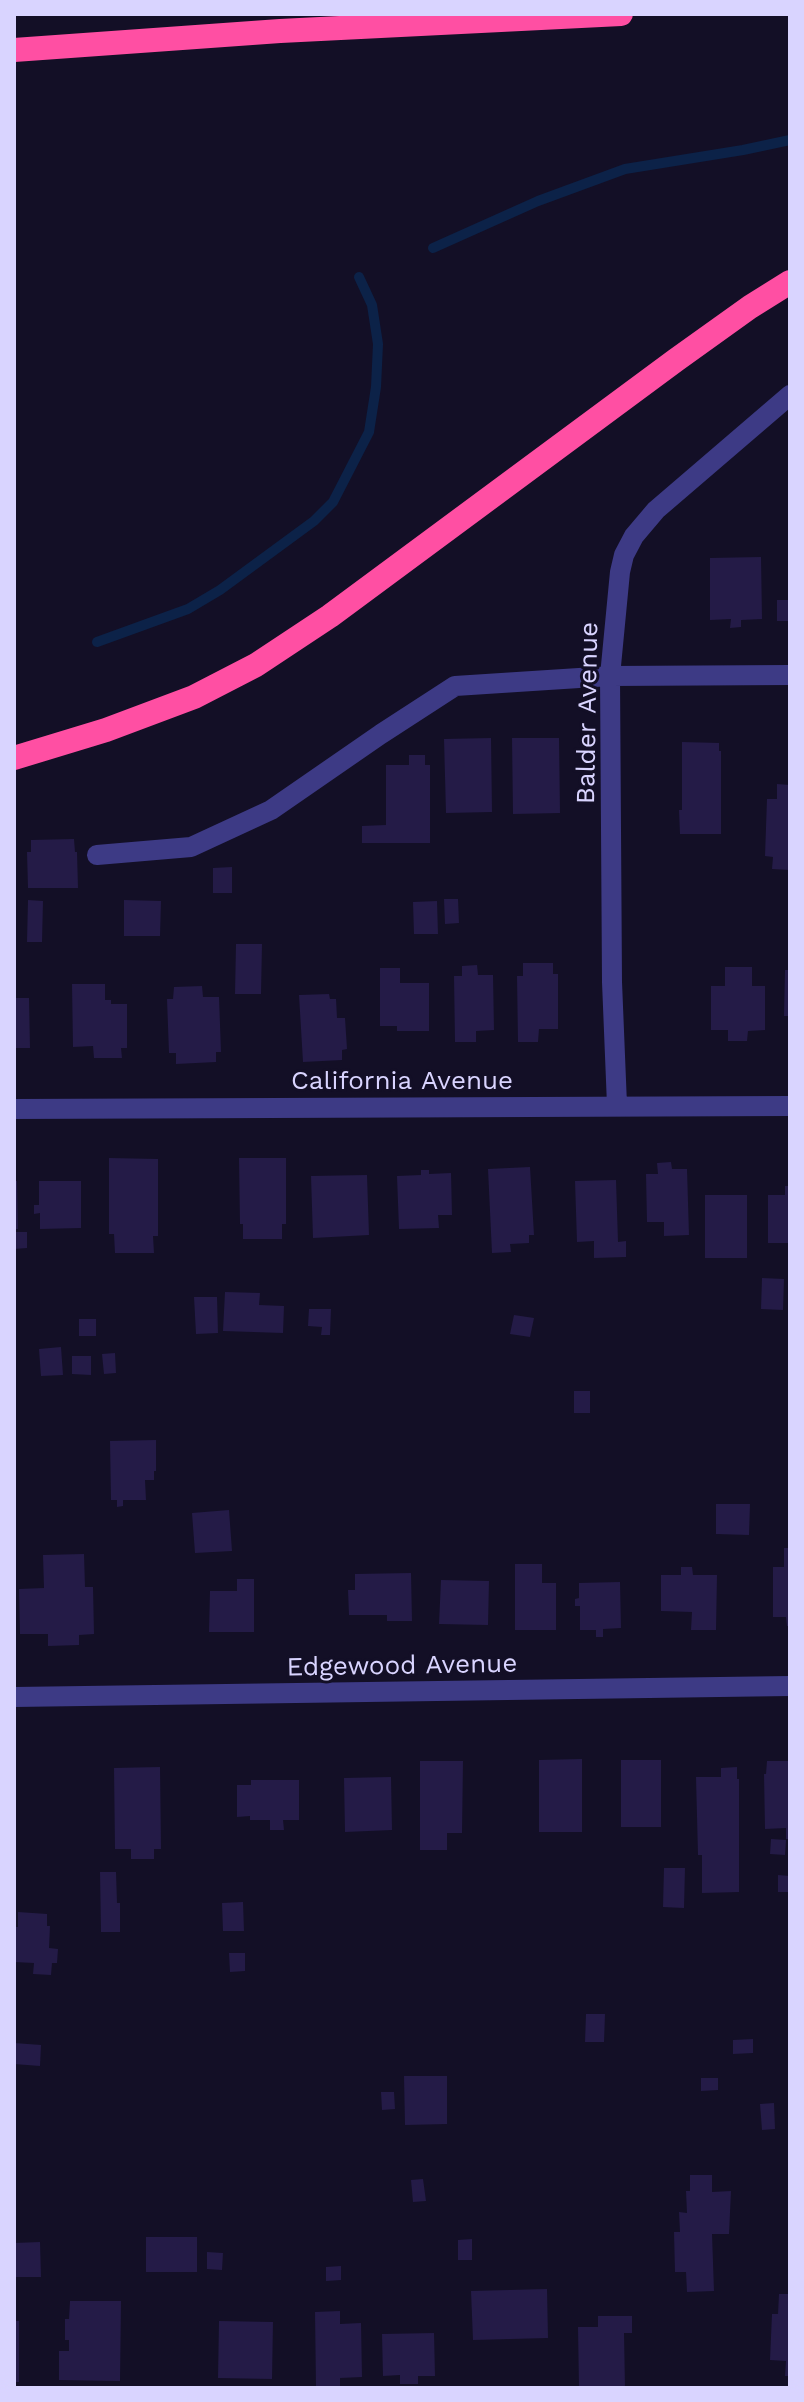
<!DOCTYPE html>
<html>
<head>
<meta charset="utf-8">
<style>
	body { margin:0 }
	#map { position:relative; width:804px; height:2402px; overflow:hidden; background:#130f26; font-family:"Work Sans",sans-serif }
	canvas { display:block }
	.frame { position:absolute; inset:0; border:16px solid #d9d4ff; pointer-events:none }
</style>
</head>
<body>
<div id="map">
<canvas width="804" height="2402"></canvas>
<div class="frame"></div>
</div>
<script>
const g = document.querySelector('canvas').getContext('2d');
g.lineJoin = 'round';
const poly = rows => new Path2D(rows.map(r => 'M' + r).join(''));
function strokePath(path, color, width, dash) { g.strokeStyle = color; g.lineWidth = width; g.lineCap = dash ? 'butt' : 'round'; g.setLineDash(dash || []); g.stroke(path); }
function fillPath(path, color) { g.fillStyle = color; g.fill(path, 'evenodd'); }
function drawText(font, color, halo, rows, align = 'center') {
  g.font = font + ' "Work Sans",sans-serif'; g.lineWidth = 6; g.setLineDash([]); g.textBaseline = 'middle'; g.strokeStyle = halo; g.fillStyle = color; for (const [text, x, y, turn = 0] of rows) {
    g.save(); g.translate(x, y); g.rotate((+turn || 0) * Math.PI / 180); g.textAlign = isNaN(turn) ? turn : align; if (halo) g.strokeText(text, 0, 0); g.fillText(text, 0, 0); g.restore();
  }
}
strokePath(poly([
	[433,248,538,201,625,169,743,150,790,140],
	[97,642,188,609,220,590,314,521,333,502,369,432,376,387,378,344,372,305,359,277]
]), '#0c2248', 10);
fillPath(poly([
	[761,557,762,619,741,620,741,627,730,628,731,619,710,620,710,558],
	[777,600,790,600,790,621,777,621],
	[491,738,492,812,446,813,444,739],
	[512,738,559,738,560,813,513,814],
	[682,742,719,743,719,751,721,751,721,834,680,834,679,810,682,810],
	[409,755,425,755,425,765,430,765,430,843,362,843,362,826,386,825,386,765,409,765],
	[777,784,790,785,790,870,772,869,773,857,765,856,767,799,777,799],
	[74,839,75,852,77,852,78,888,28,888,27,852,31,852,31,840],
	[232,867,232,893,213,893,213,868],
	[444,899,458,899,459,923,445,924],
	[28,900,43,901,42,942,27,942],
	[124,900,161,901,160,936,124,936],
	[437,901,438,934,414,934,413,902],
	[236,944,262,944,261,994,235,994],
	[523,963,553,963,553,974,558,974,558,1029,539,1029,538,1042,518,1042,517,976,523,976],
	[477,965,478,975,493,975,494,1030,476,1031,476,1042,455,1042,454,976,462,976,462,966],
	[725,967,752,967,752,986,765,986,765,1030,748,1031,747,1041,728,1041,728,1030,711,1030,711,986,725,986],
	[380,968,400,968,400,983,429,983,429,1031,397,1031,397,1026,380,1026],
	[785,970,790,970,790,1016,784,1016],
	[72,984,105,984,105,1000,111,1000,111,1004,127,1004,127,1048,121,1048,122,1058,94,1058,93,1046,73,1047],
	[202,986,203,997,219,997,221,1052,216,1052,216,1062,176,1064,176,1053,169,1053,167,999,173,999,174,987],
	[329,994,330,999,336,999,337,1018,345,1018,347,1049,342,1050,342,1060,303,1062,299,995],
	[14,998,29,998,30,1048,14,1048],
	[109,1158,158,1159,158,1236,153,1236,154,1253,115,1253,114,1234,109,1234],
	[239,1158,286,1158,286,1224,282,1224,282,1239,243,1239,243,1224,240,1224],
	[671,1162,672,1169,687,1169,689,1235,664,1236,664,1222,647,1222,646,1174,658,1174,657,1163],
	[530,1167,534,1235,529,1235,529,1243,510,1244,511,1252,492,1253,488,1169],
	[421,1170,429,1170,429,1174,451,1173,452,1215,438,1215,439,1228,399,1229,397,1176,421,1175],
	[367,1175,369,1235,313,1238,311,1176],
	[616,1180,618,1242,626,1241,626,1257,594,1258,594,1241,577,1242,575,1181],
	[14,1181,17,1181,18,1229,14,1229],
	[39,1181,81,1181,81,1228,40,1229,40,1213,34,1214,34,1205,39,1205],
	[785,1186,790,1186,790,1243,768,1243,768,1195,785,1195],
	[705,1195,747,1195,747,1258,705,1258],
	[14,1232,27,1232,27,1248,14,1249],
	[762,1278,784,1279,783,1310,761,1309],
	[225,1292,260,1293,259,1305,284,1306,283,1333,223,1331],
	[194,1297,217,1297,218,1333,196,1334],
	[309,1309,331,1309,330,1335,321,1335,322,1327,308,1326],
	[514,1315,534,1318,530,1337,510,1334],
	[79,1319,96,1319,96,1336,79,1336],
	[61,1347,63,1375,41,1376,39,1349],
	[115,1353,116,1373,104,1374,102,1354],
	[72,1356,91,1356,91,1375,72,1374],
	[574,1391,590,1391,590,1413,574,1413],
	[156,1440,156,1471,154,1471,154,1480,145,1480,146,1500,123,1500,123,1506,117,1507,117,1500,111,1500,110,1441],
	[716,1504,750,1504,749,1535,716,1534],
	[229,1510,232,1551,195,1553,192,1513],
	[784,1548,790,1548,790,1626,787,1626,786,1617,773,1617,773,1567,784,1567],
	[84,1554,85,1587,93,1587,94,1634,79,1635,79,1645,48,1646,48,1634,20,1634,19,1589,44,1588,43,1555],
	[515,1564,542,1564,542,1583,556,1583,556,1630,515,1630],
	[681,1567,692,1567,693,1575,717,1575,716,1630,691,1630,692,1612,661,1611,661,1575,681,1575],
	[411,1573,412,1621,387,1621,387,1615,349,1615,348,1590,355,1590,355,1574],
	[237,1579,254,1579,254,1632,209,1632,210,1591,237,1591],
	[441,1580,489,1581,488,1625,439,1624],
	[620,1582,621,1628,603,1629,603,1637,596,1637,596,1630,580,1630,580,1606,575,1606,575,1599,579,1598,579,1583],
	[582,1759,582,1832,539,1832,539,1760],
	[621,1760,661,1760,661,1827,621,1827],
	[420,1761,463,1761,462,1833,447,1833,447,1850,420,1850],
	[767,1761,790,1761,790,1839,786,1839,786,1828,765,1829,764,1774,766,1774],
	[160,1767,161,1849,154,1849,154,1859,131,1859,131,1849,115,1849,114,1768],
	[737,1767,737,1779,739,1779,739,1892,702,1893,702,1855,698,1855,696,1777,721,1777,721,1768],
	[391,1777,392,1830,345,1832,344,1778],
	[251,1780,299,1780,299,1820,283,1820,284,1830,270,1830,270,1820,250,1820,250,1816,237,1817,237,1785,251,1785],
	[771,1839,786,1840,785,1855,770,1854],
	[664,1868,685,1868,684,1908,663,1907],
	[100,1872,116,1872,117,1903,120,1903,120,1932,101,1932],
	[778,1875,790,1876,790,1892,778,1892],
	[243,1902,244,1931,223,1931,222,1903],
	[18,1912,47,1914,47,1926,50,1926,49,1948,58,1949,57,1963,52,1963,51,1975,33,1974,34,1963,14,1962,14,1927,18,1927],
	[229,1953,245,1953,245,1971,230,1972],
	[586,2014,605,2014,604,2042,585,2042],
	[753,2039,753,2053,733,2054,733,2040],
	[14,2043,41,2045,40,2066,14,2064],
	[404,2076,447,2076,447,2124,405,2125],
	[701,2078,718,2078,718,2090,701,2091],
	[381,2092,394,2092,395,2109,382,2110],
	[774,2103,775,2129,762,2130,760,2104],
	[690,2175,712,2175,712,2192,731,2191,729,2234,712,2234,714,2291,687,2292,686,2272,675,2272,674,2232,680,2232,679,2212,687,2213,686,2191,690,2191],
	[423,2179,426,2201,413,2202,411,2180],
	[146,2237,197,2237,197,2272,146,2272],
	[472,2239,472,2260,458,2260,458,2240],
	[40,2242,41,2277,14,2277,14,2243],
	[207,2252,223,2253,222,2270,207,2269],
	[341,2266,341,2280,326,2281,326,2267],
	[547,2289,548,2338,473,2340,471,2291],
	[779,2294,790,2294,790,2376,785,2376,786,2361,770,2360,772,2314,778,2314],
	[70,2301,121,2301,120,2381,59,2380,59,2351,69,2351,69,2340,65,2340,65,2319,69,2319],
	[340,2311,340,2324,361,2323,362,2377,340,2378,340,2388,316,2388,315,2312],
	[598,2316,632,2316,632,2333,624,2333,625,2388,579,2388,578,2327,598,2327],
	[14,2321,19,2321,19,2382,14,2382],
	[219,2321,273,2322,272,2379,218,2378],
	[434,2333,435,2376,418,2376,418,2384,400,2384,400,2375,383,2376,382,2334]
]), '#241b47');
strokePath(poly([
	[97,855,191,847,271,810,381,734,455,686,610,676,790,675],
	[617,1105,612,982,610,676,620,572,624,555,634,536,656,510,790,395],
	[14,1109,790,1106],
	[14,1697,790,1686]
]), '#3d3a85', 20);
strokePath(poly([
	[14,50,280,31,621,14],
	[14,758,106,730,194,697,256,665,330,616,676,360,750,307,790,282]
]), '#ff4fa3', 24);
drawText('26px', '#d9d4ff', '#130f26', [
	["Balder Avenue",588,713,-89],
	["California Avenue",402,1081],
	["Edgewood Avenue",402,1666,-1]
]);
</script>
</body>
</html>
